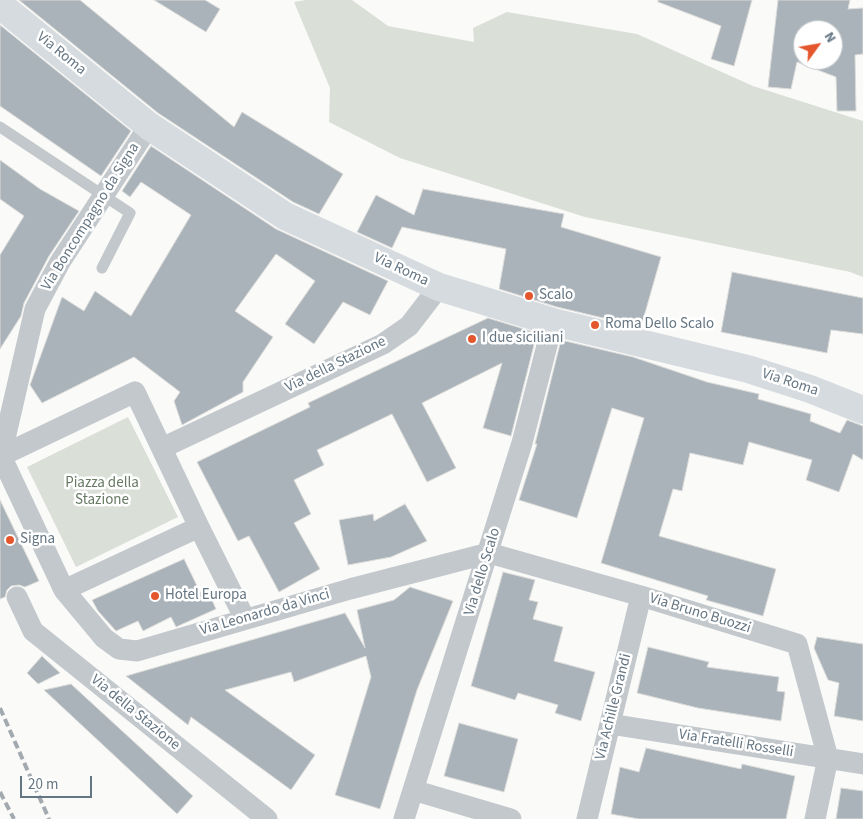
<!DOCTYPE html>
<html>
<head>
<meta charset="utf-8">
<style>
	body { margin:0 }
	#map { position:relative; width:863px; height:819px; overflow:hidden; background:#fafaf8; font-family:"Source Sans 3",sans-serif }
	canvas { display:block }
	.north { position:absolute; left:793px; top:20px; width:50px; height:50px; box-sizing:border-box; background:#fff; border:1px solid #c1c8cd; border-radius:50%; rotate:58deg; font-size:14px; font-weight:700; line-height:20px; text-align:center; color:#657683 }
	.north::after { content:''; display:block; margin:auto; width:18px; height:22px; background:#e4572e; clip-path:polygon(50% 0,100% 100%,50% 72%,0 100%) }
	.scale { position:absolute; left:20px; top:776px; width:72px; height:22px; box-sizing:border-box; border:2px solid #657683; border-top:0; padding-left:6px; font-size:15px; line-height:18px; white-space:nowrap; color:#657683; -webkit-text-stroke:4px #fff; paint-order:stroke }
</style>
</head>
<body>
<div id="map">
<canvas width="863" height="819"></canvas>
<div class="north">N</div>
<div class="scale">20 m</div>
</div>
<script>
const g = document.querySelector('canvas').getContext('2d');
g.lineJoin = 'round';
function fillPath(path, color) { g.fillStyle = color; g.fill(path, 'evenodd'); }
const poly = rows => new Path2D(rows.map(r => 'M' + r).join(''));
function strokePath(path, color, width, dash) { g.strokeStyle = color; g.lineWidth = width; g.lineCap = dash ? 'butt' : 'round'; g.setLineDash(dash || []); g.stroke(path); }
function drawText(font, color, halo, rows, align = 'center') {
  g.font = font + ' "Source Sans 3",sans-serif'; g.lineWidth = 5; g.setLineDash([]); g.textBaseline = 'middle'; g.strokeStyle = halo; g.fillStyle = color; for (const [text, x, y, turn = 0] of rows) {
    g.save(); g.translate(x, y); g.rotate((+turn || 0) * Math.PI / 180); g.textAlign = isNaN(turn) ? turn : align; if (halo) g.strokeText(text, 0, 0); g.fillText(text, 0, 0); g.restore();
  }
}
fillPath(poly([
	[306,0,352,0,388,26,474,42,473,28,507,12,637,34,753,86,863,121,863,277,850,272,585,217,400,158,329,122,330,88,294,2],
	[128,417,178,517,76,567,27,467]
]), '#dadfd7');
const building = poly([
	[19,0,80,0,234,127,242,112,343,174,319,214,293,202,158,113,19,0],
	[154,0,205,0,220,9,206,32,154,0],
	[658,0,752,0,734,66,711,59,721,26,658,2,658,0],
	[778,0,850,0,848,9,863,8,863,54,855,55,856,111,837,111,836,77,797,62,791,89,768,87,778,0],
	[803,30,833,30,833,60,803,60,803,30],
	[0,25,131,131,101,176,0,106,0,25],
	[151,146,276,229,388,281,370,315,343,302,314,344,285,324,315,281,276,254,235,311,273,337,243,382,243,392,182,425,174,401,180,392,134,357,42,403,30,385,62,297,84,311,95,291,131,316,191,215,141,182,130,197,122,191,151,146],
	[0,160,40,189,79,211,49,256,24,303,21,316,0,349,0,255,24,216,0,199,0,160],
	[423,189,564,214,561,227,661,257,641,327,557,307,499,289,506,249,402,227,392,248,357,232,376,195,414,215,423,189],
	[732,272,863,298,863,334,831,330,827,353,721,332,732,272],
	[488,318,537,333,511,436,483,428,502,363,422,403,456,468,427,482,392,414,317,450,324,465,294,480,311,514,294,523,320,569,279,592,249,536,238,541,197,462,310,407,308,403,488,318],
	[561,340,633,357,707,382,759,394,758,399,811,414,810,421,840,433,847,420,863,426,863,460,853,454,839,492,806,480,812,460,749,442,743,465,690,453,682,491,673,489,659,536,776,569,763,616,706,600,708,596,601,563,644,418,612,408,577,518,519,500,537,444,535,444,561,340],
	[0,500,39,581,25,587,19,585,11,586,7,590,5,597,0,599,0,500],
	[405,504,427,541,391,557,348,565,339,520,373,514,374,521,405,504],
	[184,559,200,592,207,589,216,609,176,627,171,617,143,631,138,621,116,631,98,611,92,600,184,559],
	[503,572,535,580,529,600,538,602,533,619,563,627,554,661,595,672,581,721,555,713,558,705,518,693,515,700,471,686,503,572],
	[410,587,453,601,417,690,380,809,335,795,371,677,366,656,294,682,291,672,225,690,315,755,291,790,191,717,188,725,126,676,345,613,365,648,357,610,394,600,410,587],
	[817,637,863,644,863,721,834,716,839,683,828,680,814,648,817,637],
	[648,647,709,662,707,667,779,677,777,691,785,692,781,721,698,708,637,693,648,647],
	[42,656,60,673,38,684,27,673,42,656],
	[71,684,193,796,177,814,44,690,71,684],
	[459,723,518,739,504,792,444,776,459,723],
	[646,748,741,769,742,764,795,776,786,819,639,819,611,814,620,767,639,772,646,748],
	[841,788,863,791,863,819,836,819,841,788]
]);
fillPath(building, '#aab3b9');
strokePath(building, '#dcdcda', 1);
strokePath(poly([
	[0,127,130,213,102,268]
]), '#c3c8cc', 11);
strokePath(poly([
	[135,392,199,527,64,590,1,456,135,392],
	[162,448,383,344,409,326,439,287],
	[1,456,35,309,60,262,149,126],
	[199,527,245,619],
	[64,590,104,638,119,649,137,651,350,589,489,553,641,596,797,644,828,758,815,819],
	[17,597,33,631,267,819],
	[610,724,863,764],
	[413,790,511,819],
	[404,819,522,443,553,322],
	[587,819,641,596]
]), '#c3c8cc', 21);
strokePath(poly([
	[0,5,149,126,285,216,350,246,439,287,553,322,748,369,810,389,863,410]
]), '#d6dbdf', 28);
strokePath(poly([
	[0,708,49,819],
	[0,792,14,819]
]), '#a2aab0', 4, [8, 4]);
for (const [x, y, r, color] of [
	[529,296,5,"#e4572e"],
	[595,325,5,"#e4572e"],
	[472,339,5,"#e4572e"],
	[10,540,5,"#e4572e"],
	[155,596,5,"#e4572e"]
]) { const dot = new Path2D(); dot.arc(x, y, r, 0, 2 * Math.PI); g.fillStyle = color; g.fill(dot); strokePath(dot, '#fff', 2); }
drawText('15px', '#657683', '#fff', [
	["Via Roma",61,54,39],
	["Via Boncompagno da Signa",91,217,-58],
	["Via Roma",401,270,25],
	["Via della Stazione",336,365,-26],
	["Via Roma",790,383,18],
	["Via dello Scalo",483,572,-73],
	["Via Leonardo da Vinci",265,613,-16],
	["Via Bruno Buozzi",700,614,17],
	["Via Achille Grandi",614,707,-76],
	["Via della Stazione",135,713,39],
	["Via Fratelli Rosselli",736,744,9]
]);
drawText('15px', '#657683', '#fff', [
	["Scalo",539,296],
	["Roma Dello Scalo",605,325],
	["I due siciliani",482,339],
	["Signa",20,540],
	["Hotel Europa",165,596]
], 'left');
drawText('15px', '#687a64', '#fff', [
	["Piazza della",102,484],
	["Stazione",102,501]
]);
</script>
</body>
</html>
